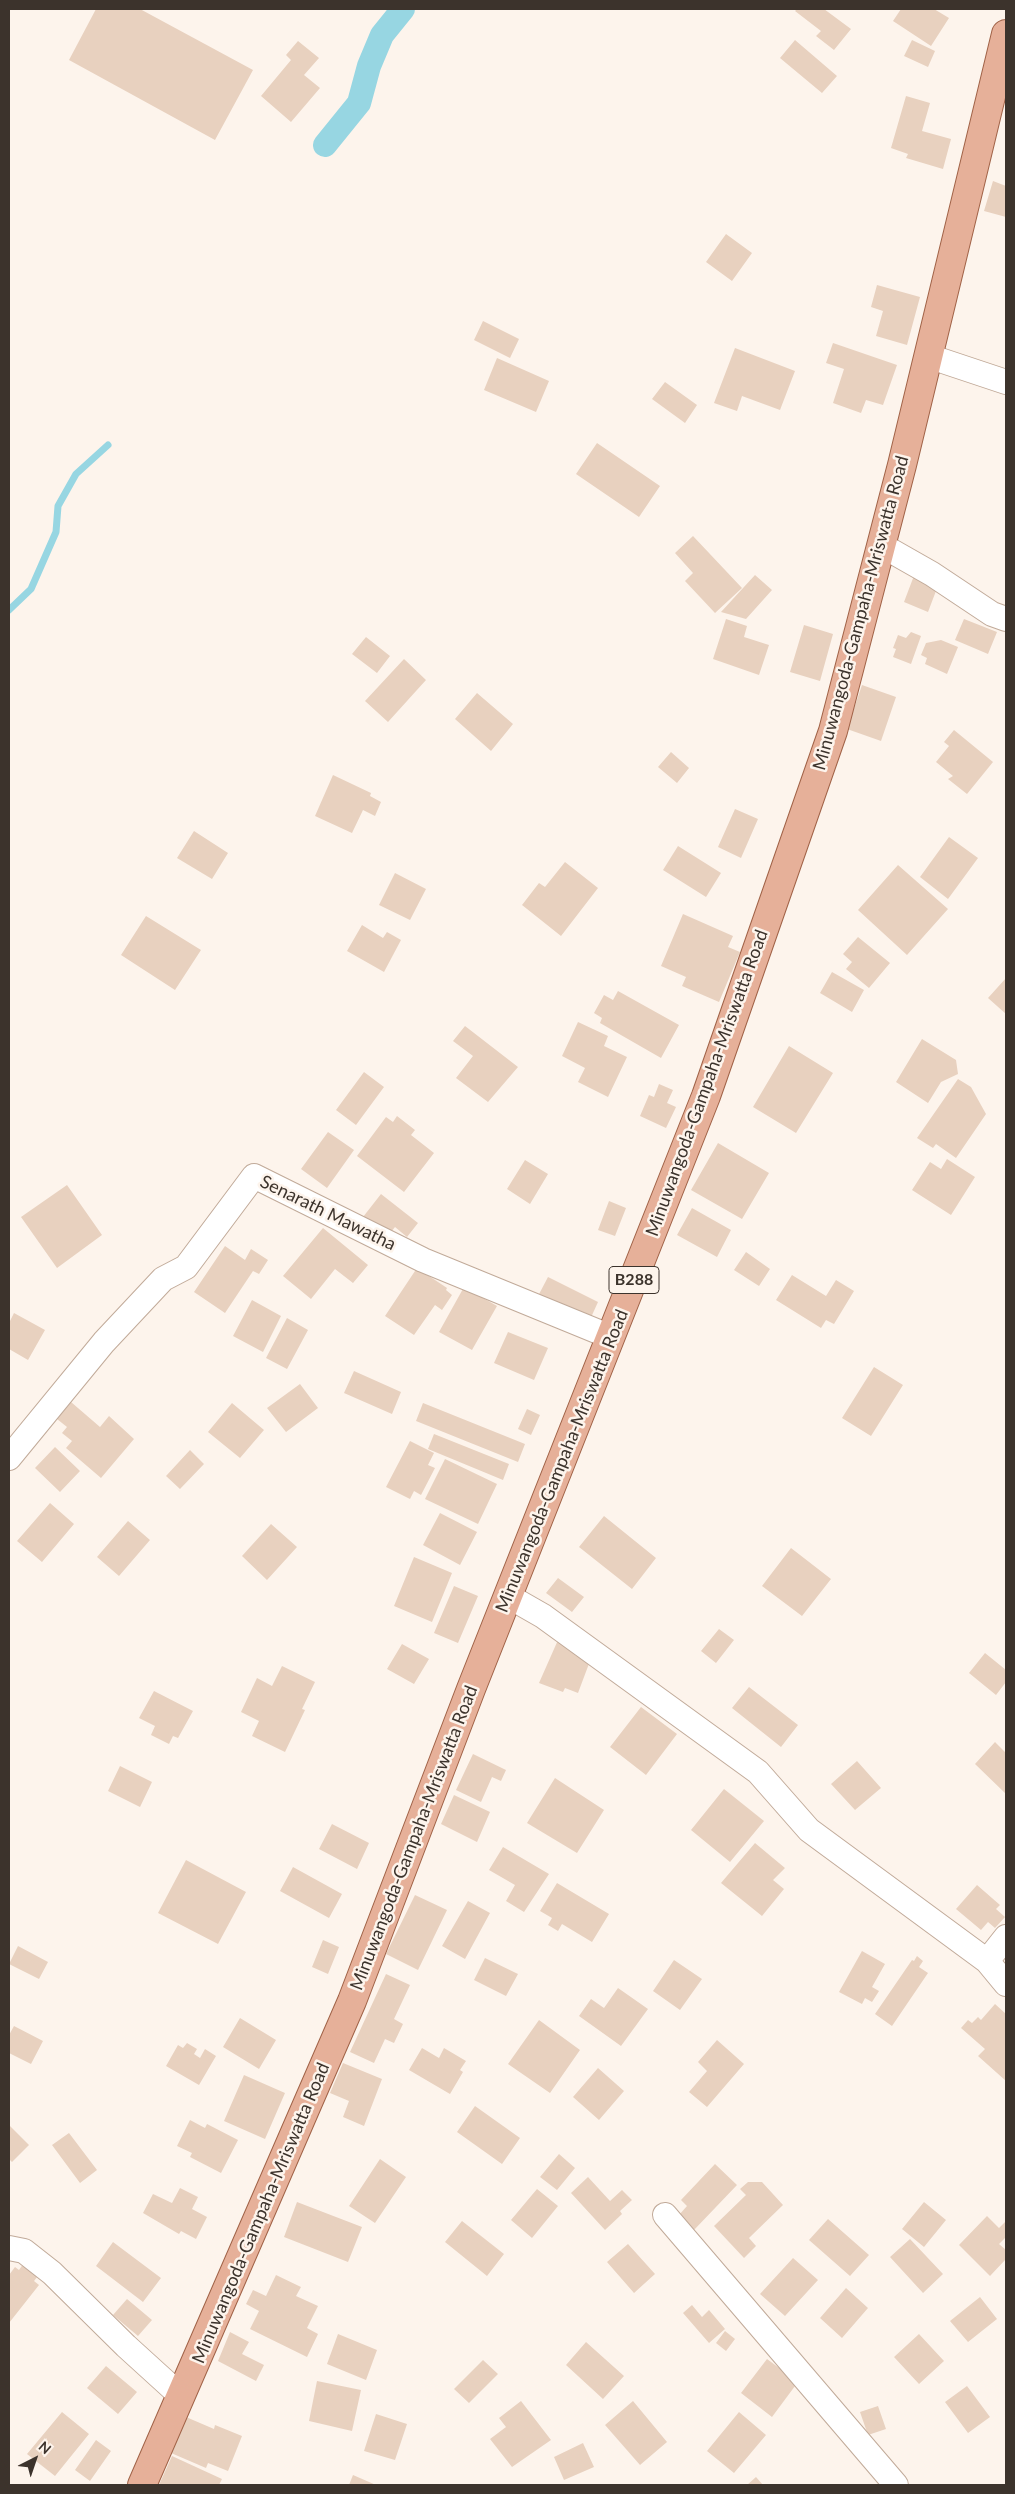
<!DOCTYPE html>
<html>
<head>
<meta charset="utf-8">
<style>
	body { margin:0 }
	#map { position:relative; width:1015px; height:2494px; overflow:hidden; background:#fdf4ec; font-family:Lato,sans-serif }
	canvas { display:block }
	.frame { position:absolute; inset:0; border:10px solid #3c332c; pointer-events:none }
	.north { position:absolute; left:10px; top:2434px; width:50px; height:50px; -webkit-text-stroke:4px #fdf4ec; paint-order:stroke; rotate:41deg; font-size:14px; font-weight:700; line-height:20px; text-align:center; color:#3c332c }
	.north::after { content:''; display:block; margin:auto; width:18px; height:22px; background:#3c332c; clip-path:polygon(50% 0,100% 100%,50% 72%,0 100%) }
</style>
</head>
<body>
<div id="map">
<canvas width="1015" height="2494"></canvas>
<div class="frame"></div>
<div class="north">N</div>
</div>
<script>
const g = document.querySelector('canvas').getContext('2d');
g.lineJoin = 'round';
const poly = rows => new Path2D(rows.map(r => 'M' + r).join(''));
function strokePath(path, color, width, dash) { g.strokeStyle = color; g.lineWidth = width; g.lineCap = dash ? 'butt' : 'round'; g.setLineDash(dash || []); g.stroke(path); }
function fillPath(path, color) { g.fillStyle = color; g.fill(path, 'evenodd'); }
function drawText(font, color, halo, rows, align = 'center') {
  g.font = font + ' Lato,sans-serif'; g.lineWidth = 5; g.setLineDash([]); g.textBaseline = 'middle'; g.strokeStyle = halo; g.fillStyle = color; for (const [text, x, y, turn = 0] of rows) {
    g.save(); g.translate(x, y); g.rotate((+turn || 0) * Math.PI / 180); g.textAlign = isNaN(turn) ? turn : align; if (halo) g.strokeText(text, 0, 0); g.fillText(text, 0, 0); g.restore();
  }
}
strokePath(poly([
	[9,610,31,589,56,532,58,506,76,474,108,445]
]), '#97d6e2', 7);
strokePath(poly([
	[325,145,359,103,369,66,382,35,403,9]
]), '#97d6e2', 24);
fillPath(poly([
	[96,9,140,9,253,70,215,140,69,60],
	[797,9,824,9,851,29,834,50,816,36,821,31,795,11],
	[901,9,934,9,949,18,931,46,893,21],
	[795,40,837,76,822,93,780,58],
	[912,40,935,51,928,67,904,56],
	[298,41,319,58,304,75,320,88,291,122,261,96,291,60,286,55],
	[906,96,930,103,922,131,951,139,943,169,906,158,908,154,891,148],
	[993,181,1006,186,1006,217,984,211],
	[726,234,752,253,732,281,706,262],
	[877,285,920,297,907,345,876,336,883,311,871,307],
	[483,321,519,339,510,358,474,340],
	[833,343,897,365,883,405,866,400,861,413,833,403,844,369,826,363],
	[735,348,795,371,780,410,742,396,737,411,714,403],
	[497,358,549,381,536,412,484,390],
	[665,382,697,405,685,423,652,399],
	[597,443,660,486,639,517,576,474],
	[693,536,742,588,715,613,685,581,693,573,675,553],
	[915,573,939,583,928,612,904,602],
	[755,575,772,590,746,619,721,612],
	[726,619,747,626,744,637,769,645,759,675,713,659],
	[964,619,997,632,988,654,955,640],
	[804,625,833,634,820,681,790,672],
	[911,632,921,636,911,664,893,657,896,649,893,648,898,635,906,638],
	[366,637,390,656,377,673,352,654],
	[941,640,958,647,947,674,925,664,927,658,921,655,926,643],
	[404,659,426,680,388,722,365,701],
	[862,685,896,697,881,741,847,729],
	[477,693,513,724,491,751,455,719],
	[954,730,993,762,967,794,948,779,953,776,936,762,949,746,944,742],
	[671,752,689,768,677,783,658,767],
	[333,775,371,793,370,796,381,802,375,816,363,810,352,833,315,816],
	[735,809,758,819,741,858,718,847],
	[194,831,228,853,212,879,177,858],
	[949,837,978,858,948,899,920,877],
	[678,846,721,873,706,897,663,870],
	[565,862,598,888,561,936,522,905,539,883,545,887],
	[898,865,948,909,907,955,858,910],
	[395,873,426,889,410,920,379,905],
	[683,914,733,936,728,947,740,952,719,1002,682,986,686,977,661,966],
	[146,916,201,950,175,990,121,955],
	[362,925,383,938,387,932,401,940,384,972,347,951],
	[858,937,890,963,869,988,846,969,852,962,843,954],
	[832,972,864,990,852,1012,820,993],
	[1006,978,1006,1014,988,998],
	[618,991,679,1025,661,1058,600,1023,602,1018,594,1013,604,995,613,1000],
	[578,1022,608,1036,604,1046,627,1057,608,1097,578,1082,585,1068,562,1056],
	[465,1026,518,1067,488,1102,456,1078,473,1056,453,1041],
	[922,1039,956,1060,958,1074,941,1082,928,1103,896,1082],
	[789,1046,833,1073,796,1133,753,1107],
	[364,1072,384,1087,356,1125,336,1110],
	[958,1079,971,1087,986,1114,956,1158,936,1144,933,1148,917,1138],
	[659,1084,673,1090,667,1103,676,1107,666,1128,640,1116,649,1095,654,1097],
	[397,1116,415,1130,411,1135,434,1153,404,1192,357,1156,386,1117,393,1122],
	[328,1132,354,1150,327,1188,301,1169],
	[718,1143,769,1173,742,1219,691,1190],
	[947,1159,975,1177,951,1215,912,1190,930,1162,941,1169],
	[525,1160,548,1174,530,1204,507,1189],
	[67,1185,102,1235,57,1268,21,1217],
	[381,1194,418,1223,407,1237,395,1227,387,1237,363,1217],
	[609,1201,626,1208,615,1236,598,1230],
	[692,1208,731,1230,717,1257,677,1235],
	[323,1228,368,1265,353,1283,335,1269,311,1299,283,1276],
	[225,1246,245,1260,251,1249,268,1260,259,1274,253,1271,225,1313,194,1292],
	[746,1252,770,1269,759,1286,734,1270],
	[417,1268,447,1288,446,1290,452,1295,442,1310,435,1305,414,1335,385,1316],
	[792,1275,826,1296,836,1280,854,1291,834,1324,826,1320,821,1328,776,1300],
	[548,1277,598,1302,588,1324,537,1298],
	[464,1287,497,1306,472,1350,439,1332],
	[252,1300,281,1316,263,1352,233,1336],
	[14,1313,45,1330,28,1360,9,1349,9,1323],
	[287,1318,308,1330,287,1369,266,1358],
	[508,1332,548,1348,534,1380,494,1363],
	[874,1367,903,1385,871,1436,842,1418],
	[354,1371,401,1392,392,1414,344,1393],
	[300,1384,318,1408,286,1432,267,1408],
	[71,1402,100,1427,109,1416,134,1439,101,1478,66,1448,72,1441,62,1433,67,1427,57,1419],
	[232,1403,264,1430,240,1458,208,1432],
	[423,1403,525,1444,518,1462,416,1421],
	[527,1409,540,1415,531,1435,518,1429],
	[434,1434,509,1464,503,1480,428,1449],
	[410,1441,434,1453,428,1465,435,1468,421,1495,414,1491,410,1499,386,1487],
	[55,1447,80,1471,60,1492,35,1468],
	[190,1450,204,1464,180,1489,166,1476],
	[445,1459,497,1484,478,1524,425,1499],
	[50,1503,74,1524,42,1562,17,1541],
	[440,1513,477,1532,460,1565,423,1545],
	[604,1516,656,1558,632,1589,579,1547],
	[128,1521,150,1540,119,1576,97,1557],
	[271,1524,297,1547,267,1580,242,1556],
	[791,1548,831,1579,802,1616,762,1586],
	[414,1557,452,1573,432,1622,394,1606],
	[558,1578,584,1597,572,1612,546,1593],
	[454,1586,478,1596,458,1643,434,1633],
	[719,1629,734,1640,716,1663,701,1651],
	[558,1640,578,1647,575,1655,590,1661,578,1693,565,1688,563,1692,539,1683],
	[402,1644,429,1659,414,1684,387,1669],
	[985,1653,1006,1670,1006,1682,996,1695,969,1673],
	[282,1666,315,1682,302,1709,305,1710,285,1752,252,1736,259,1721,241,1712,257,1678,272,1686],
	[749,1687,798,1725,781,1747,732,1708],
	[154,1691,193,1711,178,1738,173,1736,169,1744,151,1735,155,1726,139,1718],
	[641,1707,677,1734,646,1775,610,1747],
	[995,1742,1006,1753,1006,1794,975,1764],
	[473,1754,506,1770,501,1781,492,1777,481,1802,456,1790],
	[857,1761,881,1788,855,1810,831,1784],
	[120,1766,152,1782,140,1807,108,1791],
	[555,1778,604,1810,577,1853,527,1823],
	[724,1789,764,1821,730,1862,691,1830],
	[454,1795,490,1812,477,1842,441,1824],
	[332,1824,369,1843,357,1869,319,1849],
	[755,1843,785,1868,773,1880,784,1889,762,1916,721,1883],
	[503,1847,549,1874,524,1912,506,1901,515,1885,489,1870],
	[186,1860,246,1892,218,1944,158,1913],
	[293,1867,342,1894,329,1918,280,1891],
	[557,1883,609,1914,592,1942,562,1924,558,1931,548,1925,552,1918,540,1911],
	[977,1885,1000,1905,996,1909,1005,1917,995,1928,988,1922,981,1930,956,1909],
	[415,1895,447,1910,418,1970,386,1954],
	[468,1901,490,1913,465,1959,442,1946],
	[323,1940,339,1947,328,1974,312,1967],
	[18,1946,48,1962,39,1979,9,1964],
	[862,1951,885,1964,872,1987,879,1991,872,2002,865,1998,862,2004,839,1992],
	[917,1956,923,1961,919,1967,928,1973,892,2026,875,2014,912,1960,914,1961],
	[485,1958,518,1974,506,1996,474,1980],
	[674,1960,702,1979,680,2010,653,1991],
	[386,1974,410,1985,394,2019,403,2024,394,2043,385,2039,374,2063,350,2052],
	[618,1988,648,2009,621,2046,579,2016,591,1999,604,2008],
	[995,2004,1006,2014,1006,2081,978,2056,985,2049,961,2028,968,2020,972,2023,978,2017,981,2020],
	[240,2018,276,2040,259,2069,223,2047],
	[539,2020,580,2050,550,2093,508,2064],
	[14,2026,43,2041,31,2064,9,2053,9,2035],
	[717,2040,744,2064,707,2107,689,2092,707,2071,698,2062],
	[187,2043,197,2049,194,2054,200,2058,205,2049,216,2056,199,2085,166,2066,178,2045,183,2048],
	[422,2048,439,2058,444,2048,466,2061,460,2070,463,2072,450,2094,409,2070],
	[343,2063,382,2079,364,2126,343,2117,349,2101,330,2093],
	[598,2068,624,2091,599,2120,573,2097],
	[244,2075,285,2093,265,2139,224,2121],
	[475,2106,520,2138,502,2164,457,2132],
	[190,2120,205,2128,207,2124,238,2140,221,2173,190,2157,192,2153,177,2146],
	[9,2125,29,2145,12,2162,9,2159],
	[69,2133,97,2170,80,2183,52,2145],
	[559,2154,575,2168,557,2190,540,2177],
	[380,2159,406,2177,375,2223,349,2206],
	[715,2164,737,2185,694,2230,679,2215,687,2206,681,2200],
	[588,2177,610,2201,622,2190,632,2200,620,2211,622,2214,605,2230,571,2193],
	[748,2182,762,2182,783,2205,749,2238,756,2246,744,2258,714,2226,746,2195,740,2189],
	[180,2188,198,2197,192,2209,207,2217,196,2239,181,2231,179,2234,143,2213,153,2194,172,2203],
	[537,2189,558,2206,532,2238,511,2220],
	[297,2202,362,2227,348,2262,284,2237],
	[924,2202,946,2220,924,2247,902,2229],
	[987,2216,999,2228,1006,2221,1006,2237,999,2244,1006,2250,1006,2259,990,2276,959,2245],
	[828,2219,869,2255,850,2276,809,2240],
	[462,2221,504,2254,487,2276,445,2242],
	[910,2239,943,2274,923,2293,890,2257],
	[113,2242,161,2278,143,2302,96,2266],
	[628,2244,655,2274,634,2293,607,2262],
	[793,2258,818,2280,785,2316,760,2294],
	[26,2260,41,2272,34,2281,39,2285,9,2323,9,2275,15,2267,19,2270],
	[276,2275,301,2287,296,2296,318,2306,307,2328,318,2334,307,2357,250,2329,259,2311,246,2304,253,2290,266,2296],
	[846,2288,868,2308,842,2338,820,2318],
	[980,2297,997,2319,968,2342,950,2321],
	[127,2299,152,2320,138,2336,113,2315],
	[692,2305,702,2317,709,2310,725,2329,709,2343,683,2313],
	[725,2331,735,2339,726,2351,716,2343],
	[230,2332,249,2342,242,2354,264,2365,256,2381,218,2361],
	[338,2334,377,2350,366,2380,327,2364],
	[919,2334,944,2361,919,2384,894,2357],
	[586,2342,624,2376,603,2399,566,2365],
	[767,2359,798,2382,772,2417,741,2393],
	[483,2360,498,2374,469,2403,454,2389],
	[106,2366,137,2392,118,2414,87,2388],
	[317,2381,361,2390,352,2431,309,2421],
	[967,2386,990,2417,968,2433,945,2402],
	[521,2401,551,2440,512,2467,490,2439,506,2427,499,2418],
	[633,2401,667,2442,640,2465,605,2425],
	[878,2406,886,2429,868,2435,860,2412],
	[62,2412,89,2434,55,2476,27,2454],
	[739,2412,766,2435,734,2473,707,2451],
	[376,2414,407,2424,395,2460,364,2451],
	[186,2417,214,2429,215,2425,242,2436,228,2471,208,2463,206,2468,171,2453],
	[96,2440,111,2451,90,2481,75,2470],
	[583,2443,594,2467,564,2480,554,2457],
	[172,2456,222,2479,219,2485,159,2485],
	[353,2475,376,2485,349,2485],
	[756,2477,763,2485,747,2485]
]), '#e8d1bf');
const minor = poly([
	[928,356,1006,382],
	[881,545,932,574,992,614,1006,619],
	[9,1458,104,1342,163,1279,186,1267,254,1176,423,1260,611,1337],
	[508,1596,543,1616,758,1772,809,1830,987,1961,1006,1984],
	[987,1961,1006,1937],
	[665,2215,896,2485],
	[9,2248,24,2251,52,2273,126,2346,181,2396]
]);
const major = poly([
	[142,2485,352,2001,471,1689,706,1096,833,731,902,465,1006,34]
]);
strokePath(minor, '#c1aa99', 26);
strokePath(major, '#a06247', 30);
strokePath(minor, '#fff', 24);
strokePath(major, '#e6b099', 28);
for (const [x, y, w] of [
	[634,1280,50]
]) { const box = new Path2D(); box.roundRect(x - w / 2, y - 13.5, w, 27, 4); g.fillStyle = '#fdf4ec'; g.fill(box); strokePath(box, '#3c332c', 1); }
drawText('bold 16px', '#3c332c', null, [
	["B288",634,1280]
]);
drawText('18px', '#3c332c', '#fdf4ec', [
	["Minuwangoda-Gampaha-Mriswatta Road",861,613,-75],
	["Minuwangoda-Gampaha-Mriswatta Road",707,1083,-70],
	["Senarath Mawatha",328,1213,26],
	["Minuwangoda-Gampaha-Mriswatta Road",562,1461,-68],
	["Minuwangoda-Gampaha-Mriswatta Road",414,1838,-69],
	["Minuwangoda-Gampaha-Mriswatta Road",261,2213,-67]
]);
</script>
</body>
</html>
